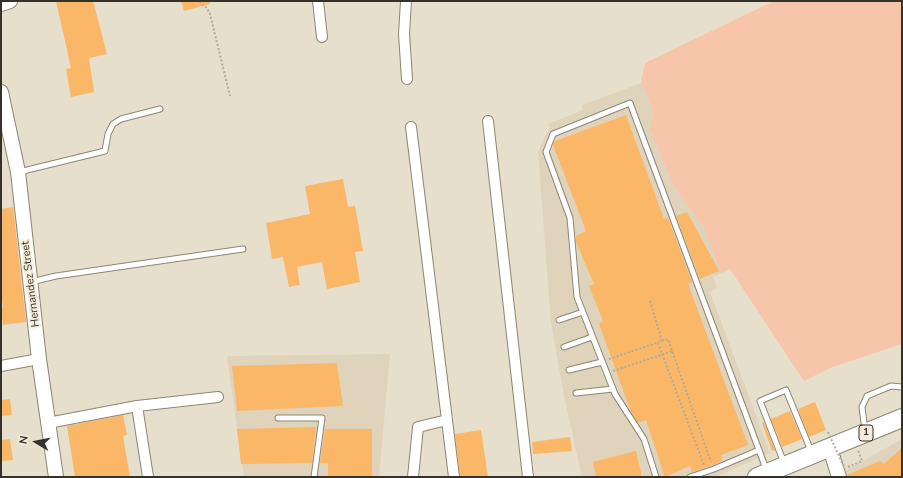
<!DOCTYPE html>
<html>
<head>
<meta charset="utf-8">
<style>
	body { margin:0 }
	#map { position:relative; width:903px; height:478px; overflow:hidden; background:#e6dfcc; font-family:"Nunito Sans",sans-serif }
	canvas { display:block }
	.frame { position:absolute; inset:0; border:2px solid #35322b; pointer-events:none }
	.north { position:absolute; left:16px; top:422px; width:40px; height:40px; -webkit-text-stroke:3px #f4ecd9; paint-order:stroke; rotate:280deg; font-size:11px; font-weight:700; line-height:16px; text-align:center; color:#35322b }
	.north::after { content:''; display:block; margin:auto; width:14px; height:18px; background:#35322b; clip-path:polygon(50% 0,100% 100%,50% 72%,0 100%) }
</style>
</head>
<body>
<div id="map">
<canvas width="903" height="478"></canvas>
<div class="frame"></div>
<div class="north">N</div>
</div>
<script>
const g = document.querySelector('canvas').getContext('2d');
g.lineJoin = 'round';
function fillPath(path, color) { g.fillStyle = color; g.fill(path, 'evenodd'); }
const poly = rows => new Path2D(rows.map(r => 'M' + r).join(''));
function strokePath(path, color, width, dash) { g.strokeStyle = color; g.lineWidth = width; g.lineCap = dash ? 'butt' : 'round'; g.setLineDash(dash || []); g.stroke(path); }
function drawText(font, color, halo, rows, align = 'center') {
  g.font = font + ' "Nunito Sans",sans-serif'; g.lineWidth = 4; g.setLineDash([]); g.textBaseline = 'middle'; g.strokeStyle = halo; g.fillStyle = color; for (const [text, x, y, turn = 0] of rows) {
    g.save(); g.translate(x, y); g.rotate((+turn || 0) * Math.PI / 180); g.textAlign = isNaN(turn) ? turn : align; if (halo) g.strokeText(text, 0, 0); g.fillText(text, 0, 0); g.restore();
  }
}
fillPath(poly([
	[641,83,653,110,650,129,672,183,704,228,721,273,713,277,717,288,710,292,770,453,715,477,582,477,565,401,551,323,538,152,545,136,550,129,548,124,583,110,582,105],
	[390,354,379,477,244,477,227,356],
	[902,439,902,477,834,477]
]), '#dfd4bb');
fillPath(poly([
	[774,1,902,1,902,344,830,368,804,381,730,269,721,273,704,228,672,183,650,129,653,110,641,83,645,63]
]), '#f6c5aa');
fillPath(poly([
	[56,1,93,1,107,54,89,58,94,92,71,97,66,69,71,68],
	[181,1,210,1,210,4,184,11],
	[626,115,664,219,668,218,692,282,688,284,748,445,721,455,722,461,713,465,692,472,690,466,665,477,646,420,638,423,631,412,599,324,603,321,589,286,594,284,576,242,576,236,586,231,553,145,555,141],
	[343,179,348,207,355,206,363,251,355,252,360,282,327,289,322,262,297,267,300,285,289,287,283,257,272,259,266,223,310,214,305,186],
	[13,207,26,322,3,325,1,309,3,308,1,291,1,209],
	[687,212,719,271,700,279,676,216],
	[337,363,343,406,237,411,232,366],
	[10,399,12,415,1,416,1,400],
	[815,402,826,430,809,437,798,409],
	[790,411,802,439,782,447,771,419],
	[123,415,127,435,123,436,130,477,75,477,67,426],
	[764,422,775,450,772,451,762,423],
	[316,427,316,429,312,463,241,464,237,429],
	[325,429,372,429,372,477,328,477,328,463,320,463],
	[481,430,488,477,460,477,455,434],
	[570,437,572,451,533,454,532,442],
	[10,439,13,460,1,461,1,440],
	[902,448,902,477,847,477,847,475,880,461,884,464],
	[636,451,642,477,596,477,593,462]
]), '#fab767');
const lane = poly([
	[19,172,105,151,108,134,113,124,121,119,160,109],
	[31,282,56,276,243,249],
	[559,320,583,312],
	[564,347,592,337],
	[569,370,602,362],
	[576,393,613,389],
	[278,418,322,418,314,477],
	[865,431,862,407,867,396,891,386,902,387],
	[784,463,760,401,786,390,811,451],
	[656,477,644,439,615,394,577,297,570,218,546,152,553,134,630,103,766,469],
	[690,477,714,469,759,450]
]);
const street = poly([
	[318,1,322,37],
	[406,1,404,34,407,79],
	[488,121,528,477],
	[411,127,454,477],
	[1,366,39,359],
	[137,406,148,477],
	[48,423,137,406,218,397],
	[413,477,418,427,447,420]
]);
const secondary = poly([
	[1,4,10,1],
	[1,92,18,172,39,359,56,477],
	[830,448,839,477]
]);
const highway = poly([
	[757,477,902,418]
]);
strokePath(lane, '#8d8675', 7);
strokePath(street, '#8d8675', 12);
strokePath(secondary, '#8d8675', 16);
strokePath(highway, '#8d8675', 20);
strokePath(poly([
	[200,1,201,4,207,8,210,14,230,96],
	[650,301,662,341],
	[658,343,704,465],
	[609,359,668,339,711,462],
	[613,371,673,351],
	[848,467,862,461,858,450]
]), '#b1ab9c', 2, [2, 2]);
strokePath(lane, '#fff', 5);
strokePath(street, '#fff', 10);
strokePath(secondary, '#fff', 14);
strokePath(highway, '#fff', 18);
strokePath(poly([
	[828,432,845,469]
]), '#b1ab9c', 2, [2, 2]);
for (const [x, y, w] of [
	[866,433,14]
]) { const box = new Path2D(); box.roundRect(x - w / 2, y - 8, w, 16, 3); g.fillStyle = '#f4ecd9'; g.fill(box); strokePath(box, '#35322b', 1); }
drawText('bold 10px', '#35322b', null, [
	["1",866,433]
]);
drawText('11px', '#35322b', '#f4ecd9', [
	["Hernandez Street",31,284,-97]
]);
</script>
</body>
</html>
